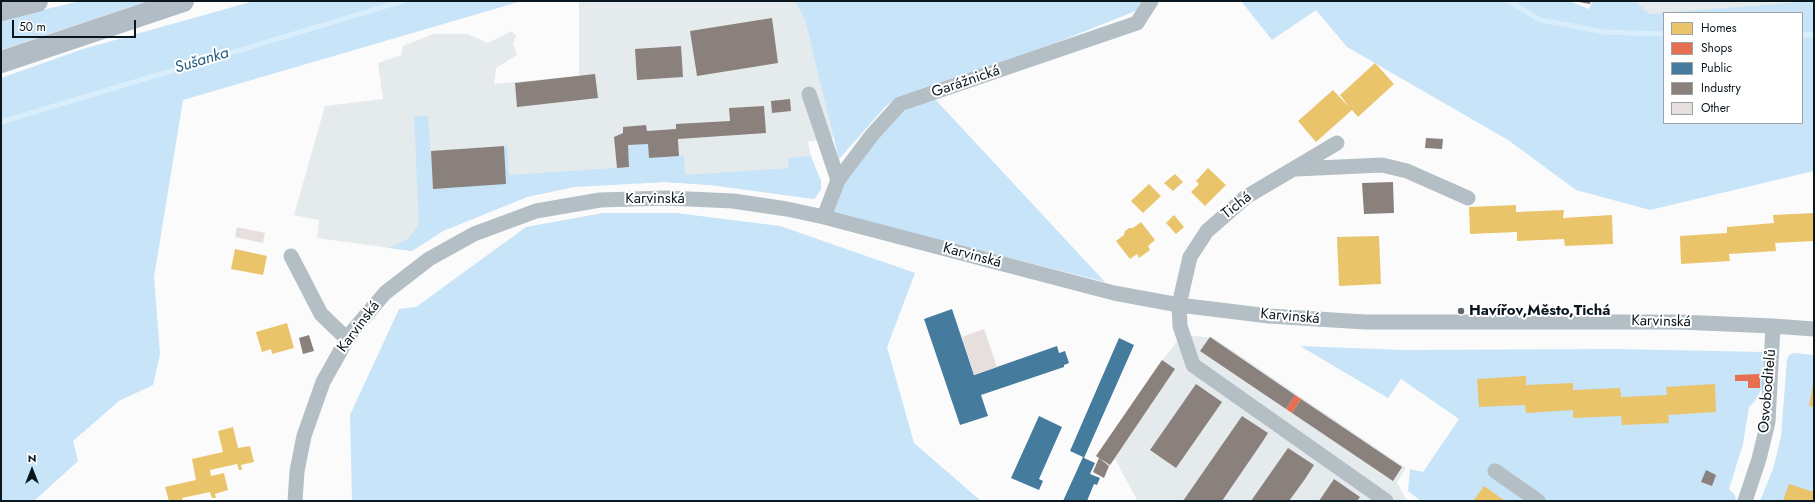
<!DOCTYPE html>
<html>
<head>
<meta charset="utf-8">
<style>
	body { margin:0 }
	#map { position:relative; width:1815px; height:502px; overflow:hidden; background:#fbfbfb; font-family:Jost,sans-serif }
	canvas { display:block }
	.frame { position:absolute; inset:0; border:2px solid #0a171e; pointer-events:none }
	.legend { position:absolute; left:1663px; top:12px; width:140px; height:112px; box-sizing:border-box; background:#fff; border:1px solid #9da2a5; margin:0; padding:5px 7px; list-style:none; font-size:12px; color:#0a171e }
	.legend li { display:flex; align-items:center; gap:8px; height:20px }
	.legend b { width:20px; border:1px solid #9da2a5 }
	.north { position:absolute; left:12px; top:450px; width:40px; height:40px; -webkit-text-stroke:3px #fff; paint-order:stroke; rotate:0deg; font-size:11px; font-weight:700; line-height:16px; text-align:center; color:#0a171e }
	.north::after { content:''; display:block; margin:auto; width:14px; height:18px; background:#0a171e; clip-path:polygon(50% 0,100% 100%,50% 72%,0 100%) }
	.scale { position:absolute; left:12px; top:20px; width:124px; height:18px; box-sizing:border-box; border:2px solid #0a171e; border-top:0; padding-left:5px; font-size:12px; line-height:14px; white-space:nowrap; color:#0a171e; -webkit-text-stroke:3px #fff; paint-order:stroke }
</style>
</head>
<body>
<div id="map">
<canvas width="1815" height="502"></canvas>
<div class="frame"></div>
<ul class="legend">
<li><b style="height:11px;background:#e9c46a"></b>Homes</li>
<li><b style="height:11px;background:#e76f51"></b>Shops</li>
<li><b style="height:11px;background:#457b9d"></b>Public</li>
<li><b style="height:11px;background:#8a817c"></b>Industry</li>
<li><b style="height:11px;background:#e7dfde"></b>Other</li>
</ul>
<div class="north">N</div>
<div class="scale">50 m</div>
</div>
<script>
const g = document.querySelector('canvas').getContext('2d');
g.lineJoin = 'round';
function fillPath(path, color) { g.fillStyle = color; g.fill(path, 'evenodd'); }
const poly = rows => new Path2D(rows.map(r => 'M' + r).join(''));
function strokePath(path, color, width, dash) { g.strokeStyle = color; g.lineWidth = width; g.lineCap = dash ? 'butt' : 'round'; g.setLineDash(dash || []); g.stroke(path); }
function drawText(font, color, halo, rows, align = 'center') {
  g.font = font + ' Jost,sans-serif'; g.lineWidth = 4; g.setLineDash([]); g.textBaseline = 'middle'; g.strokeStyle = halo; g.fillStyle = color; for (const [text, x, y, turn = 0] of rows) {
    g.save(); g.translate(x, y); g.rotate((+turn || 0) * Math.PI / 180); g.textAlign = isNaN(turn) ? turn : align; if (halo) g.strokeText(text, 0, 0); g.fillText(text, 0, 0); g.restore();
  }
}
fillPath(poly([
	[579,1,795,1,805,20,834,137,808,142,818,195,814,199,710,185,664,182,574,187,527,197,443,231,412,251,317,238,319,220,294,215,325,106,383,99,378,63,401,55,403,46,433,34,468,34,488,43,512,31,516,36,513,43,517,55,496,68,494,84,579,76],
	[1635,1,1814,1,1814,3,1650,14],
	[1185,335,1214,338,1406,468,1397,482,1405,498,1409,501,1137,501,1137,500,1115,459,1109,466,1096,456,1161,362,1180,338]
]), '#e5eaed');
fillPath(poly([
	[80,1,148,1,1,50,1,20],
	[254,1,522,1,183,100,154,277,160,354,153,385,119,401,73,441,78,461,34,501,1,501,1,78,83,49],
	[795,1,1144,1,1138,10,1058,42,898,97,886,106,839,159,805,20],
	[1241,1,1569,1,1589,9,1593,1,1635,1,1650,14,1814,1,1814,171,1650,210,1576,190,1508,140,1347,47,1316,10,1272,40],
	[1664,13,1802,13,1802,123,1664,123],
	[934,98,1105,282,834,213,842,186,864,155,903,111],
	[414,116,428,116,433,188,506,184,504,146,507,145,509,175,629,167,628,145,648,144,649,158,684,155,685,175,789,168,788,158,811,156,821,181,821,190,814,199,710,185,664,182,574,187,527,197,443,231,412,251,389,248,408,239,419,225],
	[603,213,676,213,780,226,915,273,887,347,914,443,981,501,352,501,350,415,399,309,416,307,526,227],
	[1300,346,1402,350,1617,349,1763,352,1764,385,1754,402,1749,407,1743,444,1729,489,1735,495,1736,501,1421,501,1408,491,1410,469,1423,472,1459,419,1401,379,1388,398],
	[1795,353,1814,355,1814,501,1760,501,1773,469,1781,437,1787,359,1790,354]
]), '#c7e4f8');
fillPath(poly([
	[1375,63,1394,84,1358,117,1352,110,1316,142,1298,121,1333,90,1350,108,1340,95],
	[1208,168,1226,185,1205,206,1191,192,1199,184,1196,181],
	[1175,174,1183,182,1173,191,1164,183],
	[1149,184,1161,196,1143,213,1131,201],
	[1516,205,1516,212,1564,210,1563,218,1612,215,1613,244,1565,246,1564,239,1517,241,1517,232,1470,234,1469,207],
	[1814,213,1814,241,1775,243,1776,251,1729,254,1730,261,1681,264,1680,236,1727,233,1727,227,1774,223,1773,215],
	[1174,215,1184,227,1176,234,1166,223],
	[1141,222,1155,240,1148,246,1150,250,1139,258,1137,254,1130,259,1116,241,1124,235,1125,231,1129,228,1133,228],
	[1379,236,1381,284,1339,286,1337,237],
	[235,249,267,256,263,275,231,269],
	[287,323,294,348,272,354,271,349,262,352,256,332],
	[1526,376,1526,385,1573,383,1573,390,1620,388,1621,397,1667,395,1666,387,1715,384,1716,412,1668,415,1669,423,1622,425,1621,416,1573,418,1573,410,1526,413,1525,405,1479,407,1477,379],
	[1813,384,1814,384,1814,407,1809,406],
	[233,427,238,448,250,446,254,462,241,465,242,470,239,470,237,464,210,470,211,476,224,473,228,490,215,494,216,498,212,498,210,492,182,498,183,501,169,501,165,487,196,480,192,459,223,452,218,431],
	[1789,484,1814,492,1814,501,1783,501],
	[1484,486,1505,501,1473,501]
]), '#e9c46a');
fillPath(poly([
	[1760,374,1760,388,1748,388,1748,381,1735,381,1735,375],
	[1295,395,1301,399,1292,413,1286,409]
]), '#e76f51');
fillPath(poly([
	[952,309,974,375,1057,346,1059,353,1065,351,1069,363,1064,365,1064,367,981,395,988,416,960,425,924,319],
	[1119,338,1134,345,1084,458,1095,463,1090,474,1100,478,1097,485,1094,484,1087,501,1063,501,1083,457,1070,451],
	[1039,416,1062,427,1039,479,1043,481,1039,490,1011,478]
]), '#457b9d');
fillPath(poly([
	[1573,1,1591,1,1590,4],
	[772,18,778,63,697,76,690,31],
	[681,46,683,77,637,80,635,49],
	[595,74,598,98,517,107,515,83],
	[790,99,791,111,772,113,771,101],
	[764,106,766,133,678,139,679,156,649,158,648,144,628,145,629,167,617,168,614,137,623,133,623,127,646,125,647,131,676,129,676,124,730,121,729,108],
	[1426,138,1443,139,1442,149,1425,148],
	[504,146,506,184,433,189,431,151],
	[1393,182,1394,213,1364,214,1362,183],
	[309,335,314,351,303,354,299,338],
	[1210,337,1295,395,1286,409,1200,351],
	[1162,360,1175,369,1110,465,1096,456],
	[1196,384,1222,402,1176,468,1150,450],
	[1301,399,1402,467,1393,481,1292,413],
	[1242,416,1268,433,1263,441,1222,501,1183,501],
	[1288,448,1314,465,1305,479,1289,501,1251,501],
	[1099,458,1109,466,1104,478,1093,472],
	[1706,470,1716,475,1712,486,1701,482],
	[1334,479,1360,497,1357,501,1319,501]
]), '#8a817c');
strokePath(poly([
	[1509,1,1540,20,1604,32,1664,34],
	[1802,35,1814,34],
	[1,122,403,1]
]), '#d9eefc', 5);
fillPath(poly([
	[237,227,265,233,263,243,235,237],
	[984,329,997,367,974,375,962,337]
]), '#e7dfde');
strokePath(poly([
	[809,94,838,180],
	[1337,143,1246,197,1207,231,1190,257,1179,305,1180,326,1193,365,1386,501],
	[1296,169,1382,165,1407,171,1468,198],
	[824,217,838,180,872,135,900,104,1137,23,1151,1],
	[291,256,321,314,347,339],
	[1495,471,1538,501],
	[295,501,297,471,304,436,323,382,350,334,385,293,429,259,474,234,536,211,600,200,667,198,733,201,787,209,824,217,1114,293,1179,305,1269,316,1365,322,1679,322,1773,326,1814,329],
	[1745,501,1759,459,1768,422,1773,326]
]), '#b4bec5', 15);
strokePath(poly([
	[1,10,37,1],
	[1,62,183,1]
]), '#b2bcc4', 22);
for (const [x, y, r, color] of [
	[1461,311,4,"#5e676b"]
]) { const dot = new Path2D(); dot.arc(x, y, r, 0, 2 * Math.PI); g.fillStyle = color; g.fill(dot); strokePath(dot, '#fff', 1.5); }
drawText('15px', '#0a171e', '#fff', [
	["Garážnická",966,82,-19],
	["Karvinská",655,199],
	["Tichá",1237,206,-38],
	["Karvinská",972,256,15],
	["Karvinská",1290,317,5],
	["Karvinská",1661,322,1],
	["Karvinská",359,327,-53],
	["Osvoboditelů",1768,391,-85]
]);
drawText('bold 15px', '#0a171e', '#fff', [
	["Havířov,Město,Tichá",1469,311]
], 'left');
drawText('italic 16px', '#225e80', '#fff', [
	["Sušanka",202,61,-17]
]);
</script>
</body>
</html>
